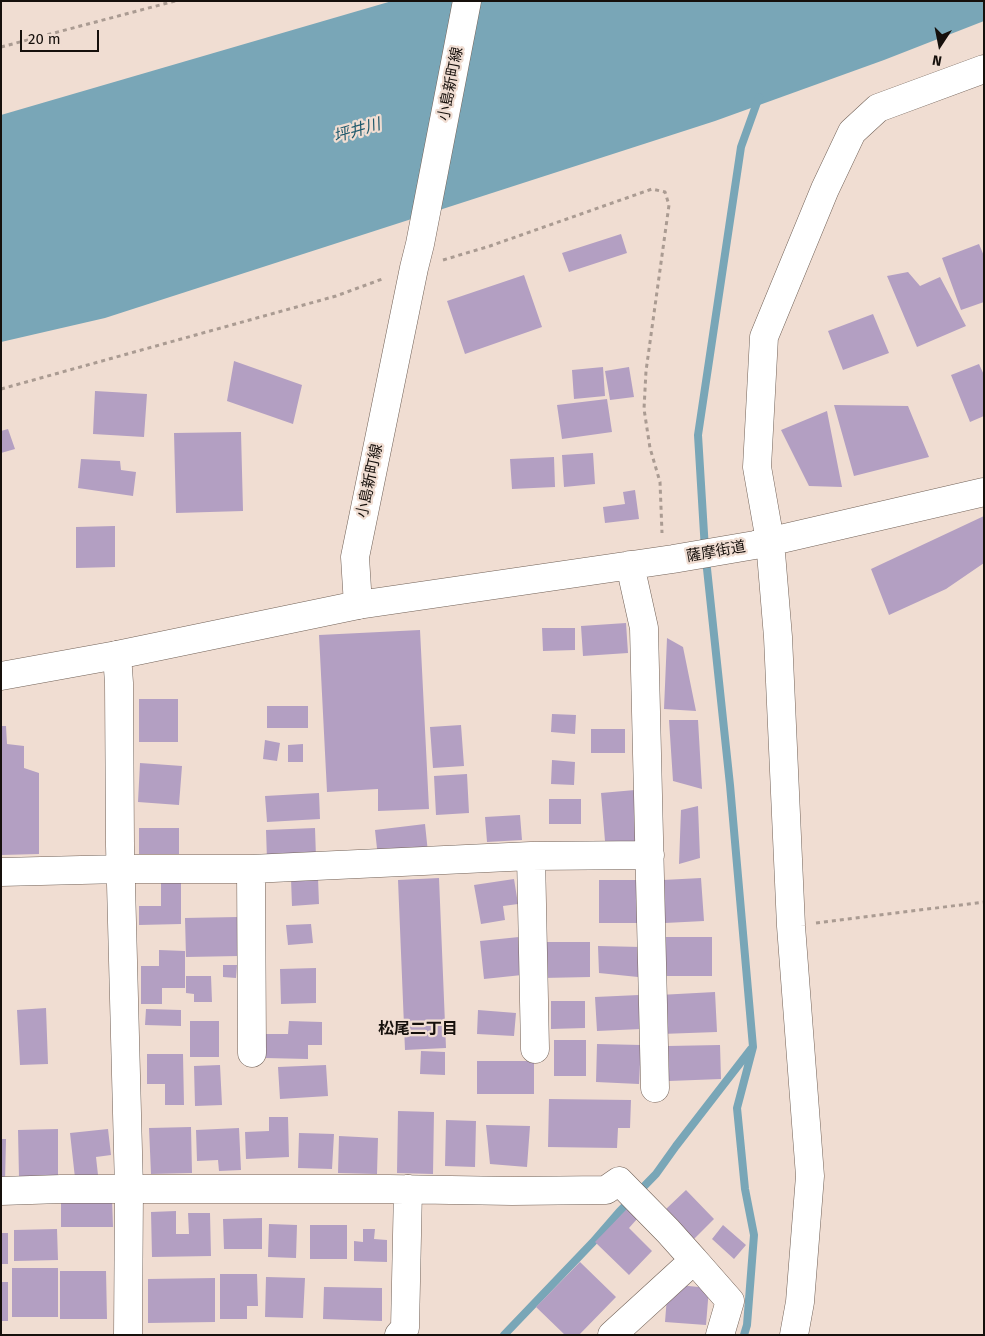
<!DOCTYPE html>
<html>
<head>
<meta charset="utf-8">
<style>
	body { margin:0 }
	#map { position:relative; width:985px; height:1336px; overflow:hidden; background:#f0ddd2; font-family:"Fira Sans",sans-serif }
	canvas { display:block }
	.frame { position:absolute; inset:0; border:2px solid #16100c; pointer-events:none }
	.north { position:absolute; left:915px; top:20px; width:50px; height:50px; -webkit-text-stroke:4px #f0ddd2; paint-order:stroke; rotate:191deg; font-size:14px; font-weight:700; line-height:20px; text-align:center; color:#16100c }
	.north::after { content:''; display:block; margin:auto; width:18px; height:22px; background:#16100c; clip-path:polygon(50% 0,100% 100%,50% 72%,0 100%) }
	.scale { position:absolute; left:20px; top:30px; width:79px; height:22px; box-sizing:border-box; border:2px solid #16100c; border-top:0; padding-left:6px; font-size:15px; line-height:18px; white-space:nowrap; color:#16100c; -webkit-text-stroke:4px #f0ddd2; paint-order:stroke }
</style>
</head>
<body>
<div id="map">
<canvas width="985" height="1336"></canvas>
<div class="frame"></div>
<div class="north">N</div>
<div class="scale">20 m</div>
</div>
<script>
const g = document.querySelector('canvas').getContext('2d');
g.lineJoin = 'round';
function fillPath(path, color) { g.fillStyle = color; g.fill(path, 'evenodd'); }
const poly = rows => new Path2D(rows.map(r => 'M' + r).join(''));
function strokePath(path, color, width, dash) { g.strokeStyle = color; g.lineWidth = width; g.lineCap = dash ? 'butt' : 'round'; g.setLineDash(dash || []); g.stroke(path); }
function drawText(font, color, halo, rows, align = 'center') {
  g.font = font + ' "Fira Sans","Noto Sans JP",sans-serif'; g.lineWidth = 4.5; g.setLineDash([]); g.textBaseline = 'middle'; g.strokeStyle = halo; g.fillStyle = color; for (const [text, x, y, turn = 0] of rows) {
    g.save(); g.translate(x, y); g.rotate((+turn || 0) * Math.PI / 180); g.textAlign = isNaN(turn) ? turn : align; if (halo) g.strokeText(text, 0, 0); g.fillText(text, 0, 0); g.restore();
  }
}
fillPath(poly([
	[392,1,984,1,984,21,884,60,715,121,105,318,1,342,1,115]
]), '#79a6b7');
strokePath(poly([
	[504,1335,593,1242,619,1212,656,1174,676,1146,751,1049],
	[744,1335,747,1325,754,1235,745,1189,737,1108,753,1047,730,785,705,550,698,435,741,147,759,97]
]), '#79a6b7', 8);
fillPath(poly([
	[621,234,627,253,569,272,562,253],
	[979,244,984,256,984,302,961,310,942,258],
	[908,272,920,286,940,277,966,326,917,347,887,276],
	[524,275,542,327,465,354,447,301],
	[873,314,889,353,843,370,828,331],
	[234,361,302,385,293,424,227,401],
	[979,364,984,375,984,416,970,422,951,375],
	[603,367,605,396,574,399,572,370],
	[629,367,634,397,610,400,605,371],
	[95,391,147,394,144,437,93,434],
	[607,399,612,432,562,439,557,405],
	[834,405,908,406,929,457,854,476],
	[827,411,842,487,809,486,781,430],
	[8,429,15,449,1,453,1,431],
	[241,432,243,511,176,513,174,433],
	[593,453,595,484,564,487,562,455],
	[554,457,555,487,512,489,510,459],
	[81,459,120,461,121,470,136,472,133,496,78,488],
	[635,490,639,519,605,523,603,507,625,504,623,492],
	[984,516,984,563,946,589,889,615,871,569],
	[115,526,115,567,76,568,76,527],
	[626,623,628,653,583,656,581,626],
	[542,628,575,628,575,650,543,651],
	[420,630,429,809,378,811,378,789,327,792,319,635],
	[667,638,683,647,696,711,664,709],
	[139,699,178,699,178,742,139,742],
	[267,706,308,706,308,728,267,728],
	[552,714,576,715,575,734,551,732],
	[669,720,698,720,702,789,673,781],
	[461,725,464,766,433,768,430,727],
	[1,726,6,726,7,744,24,746,24,768,39,773,39,854,1,855],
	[591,729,625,729,625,753,591,753],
	[265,740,280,743,277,761,263,759],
	[303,744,303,762,288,762,288,745],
	[552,760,575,762,574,785,551,784],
	[140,763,182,766,179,805,138,802],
	[467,774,469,813,436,815,434,776],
	[635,790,639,851,606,853,601,793],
	[319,793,320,819,267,822,265,796],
	[549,799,581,799,581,824,549,824],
	[698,806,700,858,679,864,681,810],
	[520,815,522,840,487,842,485,817],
	[425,824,429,862,379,867,375,830],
	[139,828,179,828,179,854,139,854],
	[315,828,316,858,267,860,266,830],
	[318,878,319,904,292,906,291,879],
	[439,878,446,1048,405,1050,398,880],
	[701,878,704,921,665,923,663,880],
	[514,879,518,904,503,906,505,920,481,924,474,885],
	[161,880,181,880,181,924,139,925,139,906,161,906],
	[599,880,639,880,639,923,599,923],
	[238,917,239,956,186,957,185,918],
	[311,924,313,943,288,945,286,925],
	[519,937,522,975,484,979,480,941],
	[664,937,712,937,712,976,664,976],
	[541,942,590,942,590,977,542,978],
	[598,946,641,947,638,977,599,973],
	[159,950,185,951,185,988,162,988,162,1004,141,1004,141,966,159,966],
	[223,965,237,965,236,978,223,977],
	[316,968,316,1003,281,1004,280,969],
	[186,976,211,976,212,1002,194,1002,194,994,186,993],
	[715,992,717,1032,661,1034,659,995],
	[639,995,641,1029,597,1031,595,997],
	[551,1001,585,1001,585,1028,551,1029],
	[46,1008,48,1064,20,1065,17,1010],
	[146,1009,181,1010,181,1026,145,1025],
	[478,1010,516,1013,514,1036,477,1034],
	[190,1021,219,1021,219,1057,190,1057],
	[289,1021,322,1022,322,1045,308,1045,308,1059,265,1058,265,1034,288,1034],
	[554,1040,586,1040,586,1076,554,1076],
	[597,1044,641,1045,639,1084,596,1082],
	[720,1045,721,1079,669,1081,668,1046],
	[421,1051,445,1052,445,1075,420,1074],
	[147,1054,183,1054,184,1105,165,1105,165,1084,147,1084],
	[477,1061,534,1061,534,1094,477,1094],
	[220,1065,222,1105,195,1106,194,1066],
	[326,1065,328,1096,280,1099,278,1067],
	[549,1099,631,1100,630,1128,618,1128,617,1148,548,1147],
	[398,1111,434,1112,433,1174,397,1173],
	[269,1117,288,1117,289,1157,246,1159,245,1132,269,1131],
	[446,1120,476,1121,475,1167,445,1166],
	[486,1125,530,1126,527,1167,490,1164],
	[191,1127,192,1173,151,1174,149,1128],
	[239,1128,241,1170,219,1171,218,1160,197,1161,196,1130],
	[58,1129,58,1176,19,1177,18,1130],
	[108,1129,111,1155,96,1157,98,1175,75,1178,70,1133],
	[299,1133,334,1134,332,1169,298,1168],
	[339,1136,378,1138,377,1174,338,1173],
	[1,1139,6,1139,5,1182,1,1182],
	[686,1190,714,1219,694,1239,666,1209],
	[112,1199,113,1227,61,1227,61,1200],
	[627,1209,637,1219,629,1228,652,1251,629,1275,595,1242],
	[176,1211,176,1234,189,1234,188,1213,210,1213,211,1256,152,1257,151,1212],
	[262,1218,262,1249,224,1249,223,1219],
	[269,1224,297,1225,296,1258,268,1257],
	[310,1225,347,1225,347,1259,310,1259],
	[723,1225,746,1245,734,1259,712,1239],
	[57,1229,58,1260,14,1261,14,1230],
	[363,1229,375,1229,374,1239,387,1240,387,1262,354,1261,354,1241,363,1242],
	[1,1233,8,1233,8,1264,1,1264],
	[580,1262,616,1297,579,1335,565,1335,536,1307],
	[12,1268,58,1268,58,1317,12,1317],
	[60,1271,106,1271,107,1319,60,1319],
	[220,1274,257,1274,258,1306,247,1306,247,1319,220,1319],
	[266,1277,305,1278,303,1318,265,1317],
	[215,1278,215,1322,148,1323,148,1279],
	[1,1282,8,1282,8,1321,1,1321],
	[668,1284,709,1288,706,1325,665,1322],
	[324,1287,382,1288,382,1321,323,1319]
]), '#b39fc2');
const minor = poly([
	[630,565,644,628,655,1088],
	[358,605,673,559,755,545,984,492],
	[117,655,119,683,120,846,129,1189,128,1335],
	[251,869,531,856],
	[1,872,121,869,251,869,252,1053],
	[535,1049,531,856,650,855],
	[1,1191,61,1189,389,1189,512,1191,606,1190,619,1181,668,1231,694,1260,612,1335],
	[694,1260,730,1301,720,1335],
	[399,1335,405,1328,408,1189],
	[794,1335,800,1302,810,1176,791,926,778,637,770,541,757,467,764,337,825,189,852,132,878,108,984,69]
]);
const major = poly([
	[1,676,117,655,358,605,355,557,414,268,420,244,467,1]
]);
strokePath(minor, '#726258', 29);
strokePath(major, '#726258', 29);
strokePath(poly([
	[1,47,175,1],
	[443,260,490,246,652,189,665,192,669,205,646,371,644,409,650,448,660,482,662,533],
	[1,389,336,296,385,278],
	[816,923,984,902]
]), '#aa9b92', 3, [4, 4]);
strokePath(minor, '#fff', 28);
strokePath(major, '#fff', 28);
drawText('15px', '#16100c', '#f0ddd2', [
	["小島新町線",451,84,-79],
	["小島新町線",370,481,-78],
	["薩摩街道",716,552,-10]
]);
drawText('italic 16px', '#1d586b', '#f0ddd2', [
	["坪井川",357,131,-16]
]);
drawText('bold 16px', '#16100c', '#f0ddd2', [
	["松尾二丁目",418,1030]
]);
</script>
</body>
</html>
